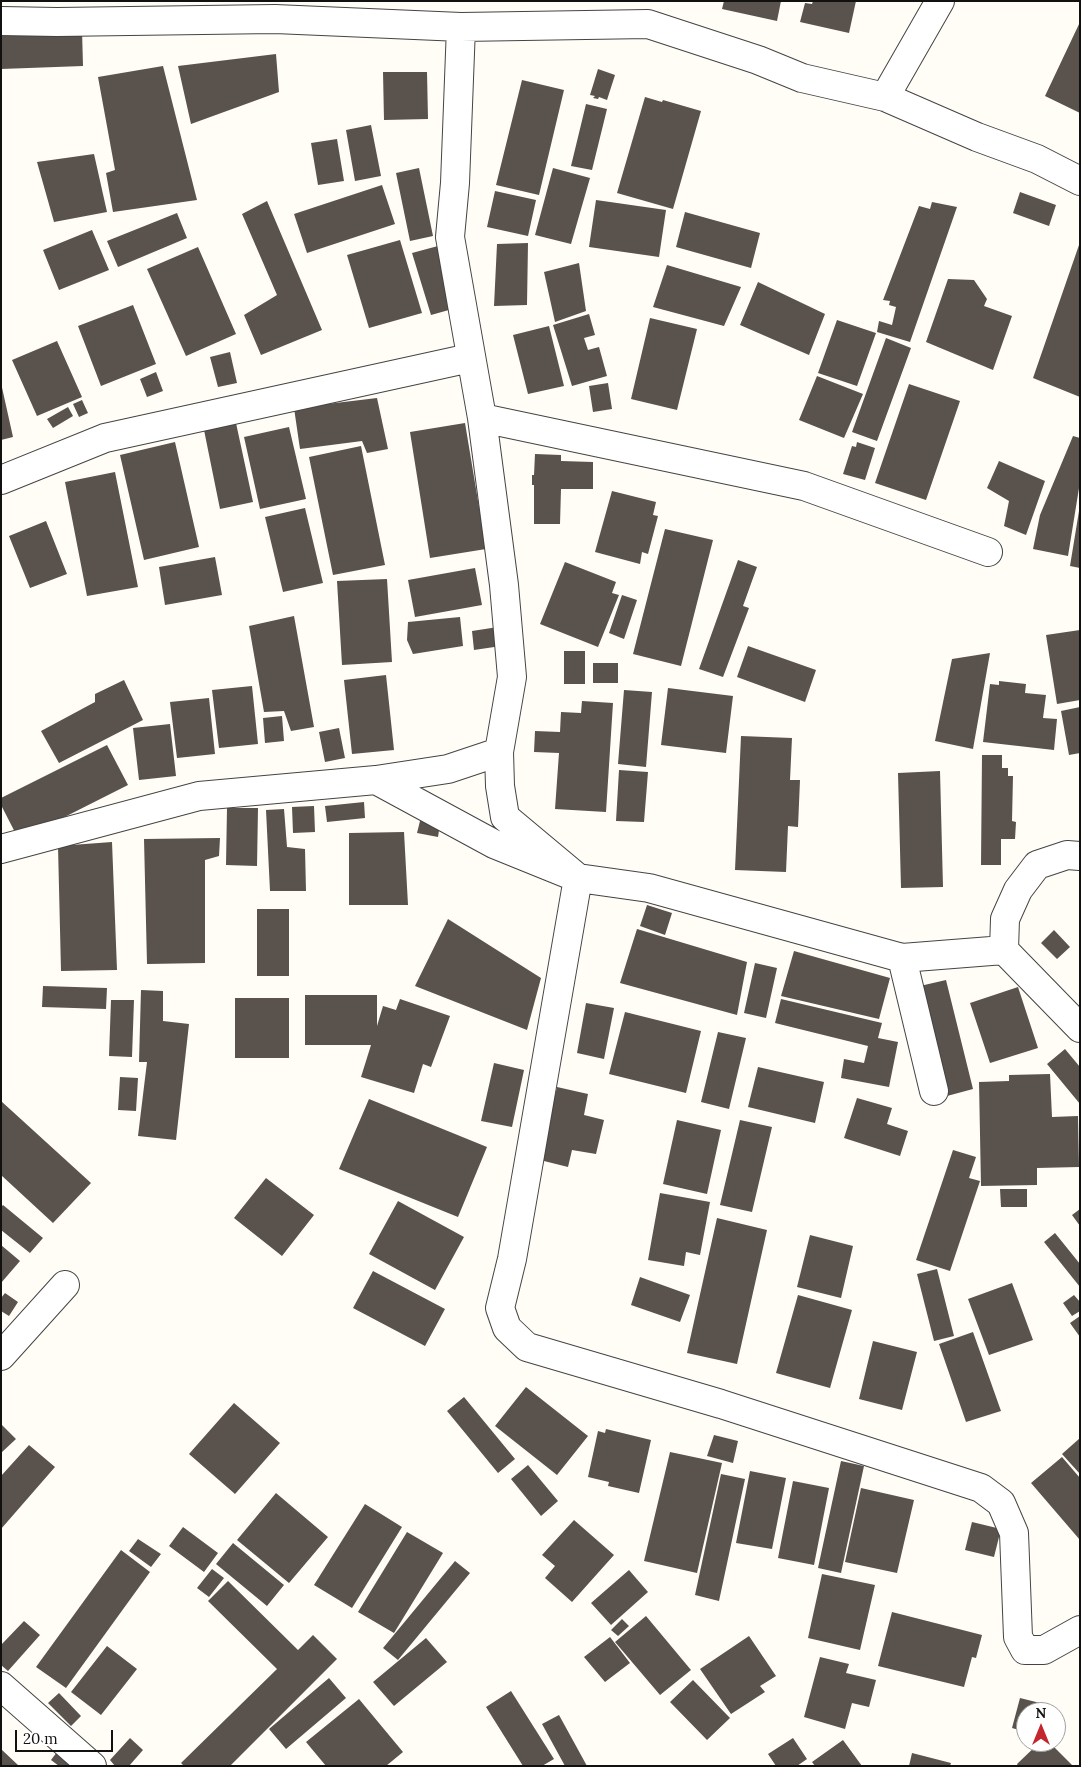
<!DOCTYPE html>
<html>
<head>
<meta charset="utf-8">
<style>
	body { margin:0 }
	#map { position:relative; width:1081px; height:1767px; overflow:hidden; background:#fffdf5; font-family:Lora,serif }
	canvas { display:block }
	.frame { position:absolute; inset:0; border:2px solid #111; pointer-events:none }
	.north { position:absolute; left:1016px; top:1702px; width:50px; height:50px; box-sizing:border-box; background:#fff; border:1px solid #a0a0a0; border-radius:50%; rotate:0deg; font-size:14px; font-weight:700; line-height:20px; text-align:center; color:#111 }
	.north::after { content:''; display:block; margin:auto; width:18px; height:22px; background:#c4262e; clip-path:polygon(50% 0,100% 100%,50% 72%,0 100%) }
	.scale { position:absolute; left:15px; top:1730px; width:98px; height:22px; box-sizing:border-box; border:2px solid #111; border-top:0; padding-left:6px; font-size:15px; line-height:18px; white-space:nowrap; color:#111; -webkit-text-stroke:4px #fff; paint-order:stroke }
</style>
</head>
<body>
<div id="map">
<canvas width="1081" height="1767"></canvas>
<div class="frame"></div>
<div class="north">N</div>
<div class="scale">20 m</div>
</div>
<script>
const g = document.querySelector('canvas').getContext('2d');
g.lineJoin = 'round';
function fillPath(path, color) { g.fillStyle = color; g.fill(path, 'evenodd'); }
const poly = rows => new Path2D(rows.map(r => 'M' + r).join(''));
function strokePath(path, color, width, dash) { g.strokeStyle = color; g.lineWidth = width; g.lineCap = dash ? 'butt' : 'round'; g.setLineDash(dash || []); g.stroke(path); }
fillPath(poly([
	[724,1,781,1,777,21,722,9],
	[813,1,856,1,849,33,800,22,805,3,812,4],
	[1080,22,1080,113,1045,96],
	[82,30,83,66,1,69,1,32],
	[276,54,279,92,191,124,178,66],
	[163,66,197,200,113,212,106,173,115,170,98,77],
	[598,69,615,75,607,100,599,97,598,99,593,98,595,96,590,95],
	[383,72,427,72,428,119,384,120],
	[522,80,564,90,539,195,496,185],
	[645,97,662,102,663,100,701,111,673,209,617,193],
	[586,104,607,109,592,170,571,166],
	[371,125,381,176,355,181,346,130],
	[337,139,344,181,318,185,311,143],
	[94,154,107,212,54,222,37,162],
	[419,168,433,236,410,241,396,173],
	[553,168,590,178,571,244,535,235],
	[382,185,395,224,307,253,294,214],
	[495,191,536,200,528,236,487,227],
	[1020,192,1056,205,1049,226,1013,213],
	[596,200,666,210,659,257,589,247],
	[267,201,322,330,261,355,244,315,277,295,242,214],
	[932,202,957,207,910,342,877,332,879,321,892,325,896,307,889,305,890,301,883,300,919,206,930,209],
	[685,212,760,233,751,268,676,247],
	[177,213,187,238,118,267,107,241],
	[92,230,109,270,59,290,43,250],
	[400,240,422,313,369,328,347,255],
	[528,243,527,305,494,306,497,244],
	[1079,245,1080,245,1080,397,1033,378],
	[438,246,456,308,431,315,412,253],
	[198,247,236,334,186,356,147,269],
	[579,263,586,311,555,322,544,272],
	[667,265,741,287,724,326,653,307],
	[948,279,974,280,987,299,984,306,1012,316,993,370,926,342],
	[758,282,825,314,809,355,740,325],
	[133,305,156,364,101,386,78,326],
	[589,314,595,335,584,338,588,350,599,347,607,376,572,386,553,325],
	[650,318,697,329,677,410,631,399],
	[837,320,876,333,857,386,818,373],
	[549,326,564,386,528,394,513,335],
	[886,338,911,348,877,441,852,432],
	[57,341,82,397,37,416,12,360],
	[230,352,237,383,218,387,210,357],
	[156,372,163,391,147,397,140,379],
	[817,376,863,394,844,438,799,420],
	[1,383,13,437,1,440],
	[608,383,612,409,593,412,589,386],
	[909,384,960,401,926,500,875,483],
	[377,398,388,449,367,453,362,441,300,449,294,408],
	[82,400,88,413,79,417,73,404],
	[68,407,73,416,53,428,47,419],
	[236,423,253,502,220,509,204,430],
	[465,423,486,549,430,558,410,432],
	[289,427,306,499,260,509,244,437],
	[1073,436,1080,438,1080,482,1068,556,1033,549,1040,515],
	[175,442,199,547,144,560,120,455],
	[857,442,875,448,865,480,843,474,852,446,856,447],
	[361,446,385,565,333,575,309,457],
	[535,454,561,455,561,461,593,462,593,489,561,489,560,524,534,524,534,485,532,485,532,475,534,475],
	[999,461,1045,481,1026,535,1004,526,1009,501,987,488],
	[115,472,138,587,87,596,65,482],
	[612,491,656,502,653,515,658,516,648,554,642,552,640,564,595,552],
	[305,508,323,583,283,592,265,517],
	[1079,511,1080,511,1080,568,1070,566],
	[46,521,67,574,30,588,9,536],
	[665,529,713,540,681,666,633,654],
	[215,557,222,595,165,605,159,567],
	[738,560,757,567,743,606,749,608,723,677,699,669],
	[565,562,616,582,612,593,619,595,598,647,540,624],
	[475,568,482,605,415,617,408,580],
	[387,579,392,662,342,665,337,581],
	[622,595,637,600,624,639,609,633],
	[294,616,314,727,291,731,284,711,264,712,249,626],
	[460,617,463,646,413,654,407,640,408,622],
	[498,627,501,646,474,650,472,631],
	[1080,630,1080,700,1057,704,1046,635],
	[748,646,816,670,805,702,737,677],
	[564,651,585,651,585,684,564,684],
	[990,653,973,749,935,741,952,659],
	[593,663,618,663,618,683,593,683],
	[386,675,394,750,352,754,344,680],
	[124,680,143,720,59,763,41,731,95,702,95,694],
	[999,681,1026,684,1025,693,1046,695,1043,718,1057,719,1054,750,983,742,990,684,999,685],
	[252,686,258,744,219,748,212,690],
	[668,688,733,696,726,753,661,745],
	[624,690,652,692,646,767,618,764],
	[209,698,215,754,177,758,170,702],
	[582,701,613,703,606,812,555,809,559,753,534,752,535,731,560,732,561,712,581,713],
	[1080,707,1080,753,1069,755,1061,711],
	[282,716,284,741,265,743,263,718],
	[170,724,176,776,139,780,133,728],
	[339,728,345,758,325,762,319,732],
	[741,736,792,738,790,780,800,780,798,827,788,826,786,872,735,870],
	[107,745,128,785,19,840,1,805,1,798],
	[982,755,1002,755,1002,768,1008,768,1008,776,1013,776,1012,821,1016,822,1015,839,1001,839,1001,865,981,865],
	[619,770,648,772,644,822,616,821],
	[940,771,943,887,901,888,898,773],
	[364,802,365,818,327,822,325,806],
	[314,806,315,832,293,833,292,807],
	[227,808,258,808,257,866,226,865],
	[284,809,287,847,305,849,306,891,270,891,266,810],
	[422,813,441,817,438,837,417,833],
	[404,832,408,905,349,905,349,833],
	[220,838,219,856,205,860,205,963,147,964,144,839],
	[112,842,117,970,61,971,58,846],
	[647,905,672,913,665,935,640,926],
	[257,909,289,909,289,976,257,976],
	[448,919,541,978,527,1030,415,986],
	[637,929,747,962,737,1015,620,983],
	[1054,930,1070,947,1057,959,1041,943],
	[794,951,890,978,879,1019,781,996],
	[755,963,777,968,766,1018,744,1013],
	[946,980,973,1089,947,1096,920,986],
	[43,986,107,988,106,1009,42,1007],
	[1018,987,1038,1048,990,1063,970,1003],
	[141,990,163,991,163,1021,189,1024,176,1140,138,1136,147,1062,139,1062],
	[305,995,377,995,377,1026,383,1006,396,1010,400,999,450,1016,431,1067,423,1064,414,1093,361,1077,371,1045,305,1045],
	[235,998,289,998,289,1058,235,1058],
	[781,999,882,1023,878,1038,898,1042,889,1087,841,1078,844,1059,864,1063,868,1046,775,1023],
	[111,1000,134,1000,132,1057,109,1056],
	[586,1003,614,1008,604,1059,577,1053],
	[625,1012,701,1031,686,1093,609,1074],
	[718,1032,746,1038,729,1109,701,1102],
	[1065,1049,1080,1067,1080,1104,1047,1064],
	[494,1063,524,1070,512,1127,481,1121],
	[758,1067,824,1082,815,1123,748,1107],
	[1050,1074,1052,1117,1078,1116,1079,1167,1037,1168,1037,1185,981,1186,979,1082,1009,1081,1009,1075],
	[120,1077,138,1078,136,1111,118,1110],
	[557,1087,588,1094,584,1115,604,1120,596,1154,572,1150,568,1167,540,1160],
	[857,1098,892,1108,887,1124,908,1131,900,1156,844,1138],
	[369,1099,487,1147,458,1217,339,1169],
	[1,1101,91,1183,53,1223,1,1175],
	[677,1120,721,1130,707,1194,663,1184],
	[740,1120,772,1127,752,1212,720,1205],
	[953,1150,976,1157,969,1178,980,1181,950,1271,916,1260],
	[266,1178,314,1215,282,1256,234,1218],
	[1000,1189,1027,1189,1027,1207,1001,1207],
	[660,1193,710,1202,700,1255,686,1252,684,1266,648,1260],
	[398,1201,464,1237,435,1290,369,1254],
	[3,1205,43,1238,30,1253,1,1230,1,1207],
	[1080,1209,1080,1226,1072,1215],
	[717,1218,767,1230,737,1364,687,1353],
	[1055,1233,1080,1264,1080,1287,1044,1242],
	[810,1235,853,1246,841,1298,797,1287],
	[1,1245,20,1261,1,1283],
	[937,1269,954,1336,934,1341,917,1274],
	[373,1271,445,1309,425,1346,353,1308],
	[640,1277,690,1295,680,1322,631,1305],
	[1012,1283,1033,1340,989,1355,968,1299],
	[5,1293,18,1302,9,1316,1,1311,1,1298],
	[798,1295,852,1310,830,1388,776,1373],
	[1074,1295,1080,1302,1080,1311,1072,1316,1063,1303],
	[1080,1316,1080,1337,1070,1323],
	[973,1332,1001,1411,966,1422,939,1344],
	[873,1341,917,1352,902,1410,859,1399],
	[526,1387,588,1436,557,1475,495,1426],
	[464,1397,515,1459,498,1473,447,1411],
	[234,1403,280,1443,235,1494,189,1454],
	[1,1424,16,1439,1,1453],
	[606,1429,651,1440,639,1493,608,1486,609,1482,588,1477,598,1431,605,1433],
	[714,1435,738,1441,733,1463,707,1456],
	[1080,1438,1080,1474,1062,1454],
	[29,1445,55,1467,1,1529,1,1476],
	[670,1452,722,1463,697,1573,644,1561],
	[1062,1457,1080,1478,1080,1540,1031,1483],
	[841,1461,864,1466,841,1573,818,1568],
	[528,1465,558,1501,541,1516,511,1479],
	[750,1471,786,1478,772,1549,736,1543],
	[721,1474,745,1479,719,1601,695,1595],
	[793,1481,829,1488,814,1565,778,1558],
	[861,1488,914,1500,897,1573,845,1562],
	[276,1493,328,1537,289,1583,237,1540],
	[365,1504,402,1527,352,1608,314,1585],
	[574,1520,614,1555,572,1602,545,1578,555,1566,542,1555],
	[972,1522,1001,1529,994,1557,965,1550],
	[183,1527,218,1553,204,1572,169,1546],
	[407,1532,443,1553,394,1633,358,1612],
	[138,1539,161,1554,151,1567,129,1551],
	[233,1543,284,1585,267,1606,216,1564],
	[121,1550,150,1572,66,1688,36,1667],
	[455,1561,470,1573,398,1660,383,1648],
	[212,1569,224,1578,209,1597,197,1588],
	[629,1570,648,1592,611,1625,591,1603],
	[822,1574,875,1585,860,1650,808,1638],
	[228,1581,298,1650,313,1635,337,1659,230,1766,184,1766,181,1763,277,1669,208,1601],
	[892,1612,982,1635,976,1658,972,1657,964,1687,878,1666],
	[646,1616,691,1670,660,1695,615,1642],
	[622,1619,629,1626,618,1636,611,1630],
	[24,1621,40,1635,8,1671,1,1665,1,1645],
	[749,1636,776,1676,760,1686,765,1692,731,1714,700,1669],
	[610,1637,630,1663,605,1682,584,1657],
	[426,1638,447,1662,394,1706,373,1682],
	[107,1646,137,1669,101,1715,71,1692],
	[820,1657,849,1664,846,1673,876,1680,869,1707,852,1703,845,1729,804,1717],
	[329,1678,346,1698,286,1749,269,1729],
	[693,1680,730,1718,707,1740,670,1702],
	[511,1691,554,1759,542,1766,523,1766,486,1707],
	[59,1693,81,1716,71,1726,48,1703],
	[1020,1698,1040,1703,1038,1712,1026,1712,1026,1732,1012,1728],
	[359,1699,403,1752,386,1766,326,1766,306,1742],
	[559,1715,587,1766,565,1766,542,1724],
	[130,1738,143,1750,129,1766,115,1766,110,1760],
	[793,1738,807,1759,797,1766,776,1766,768,1754],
	[843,1740,862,1766,815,1766,812,1762],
	[1040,1742,1049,1742,1073,1766,1018,1766,1017,1764],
	[1,1749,19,1766,1,1766],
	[57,1752,75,1766,59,1766,51,1760],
	[912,1753,951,1763,950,1766,909,1766]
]), '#5a524d');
const minor = poly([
	[1,21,57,22,275,19,461,27,648,24,758,60,802,78,885,97,977,137,1037,159,1080,181],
	[461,27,455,183,450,237,482,418,504,585,512,677,499,752,500,786,505,817,578,878,649,888,902,958,1004,950],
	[885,97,940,1],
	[482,418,804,486,988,552],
	[1,480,105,438,470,358],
	[376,780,448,769,499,752],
	[1,849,199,796,376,780,494,844,578,878,512,1259,500,1308,507,1328,527,1347,721,1404,981,1488,1001,1503,1014,1533,1018,1637,1025,1650,1044,1650,1080,1630],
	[1080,856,1067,855,1037,865,1018,890,1005,919,1004,950,1080,1028],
	[902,958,934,1091],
	[1,1356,65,1285],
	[1,1686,92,1766]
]);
strokePath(minor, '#444', 30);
strokePath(minor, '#fff', 28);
</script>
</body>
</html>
